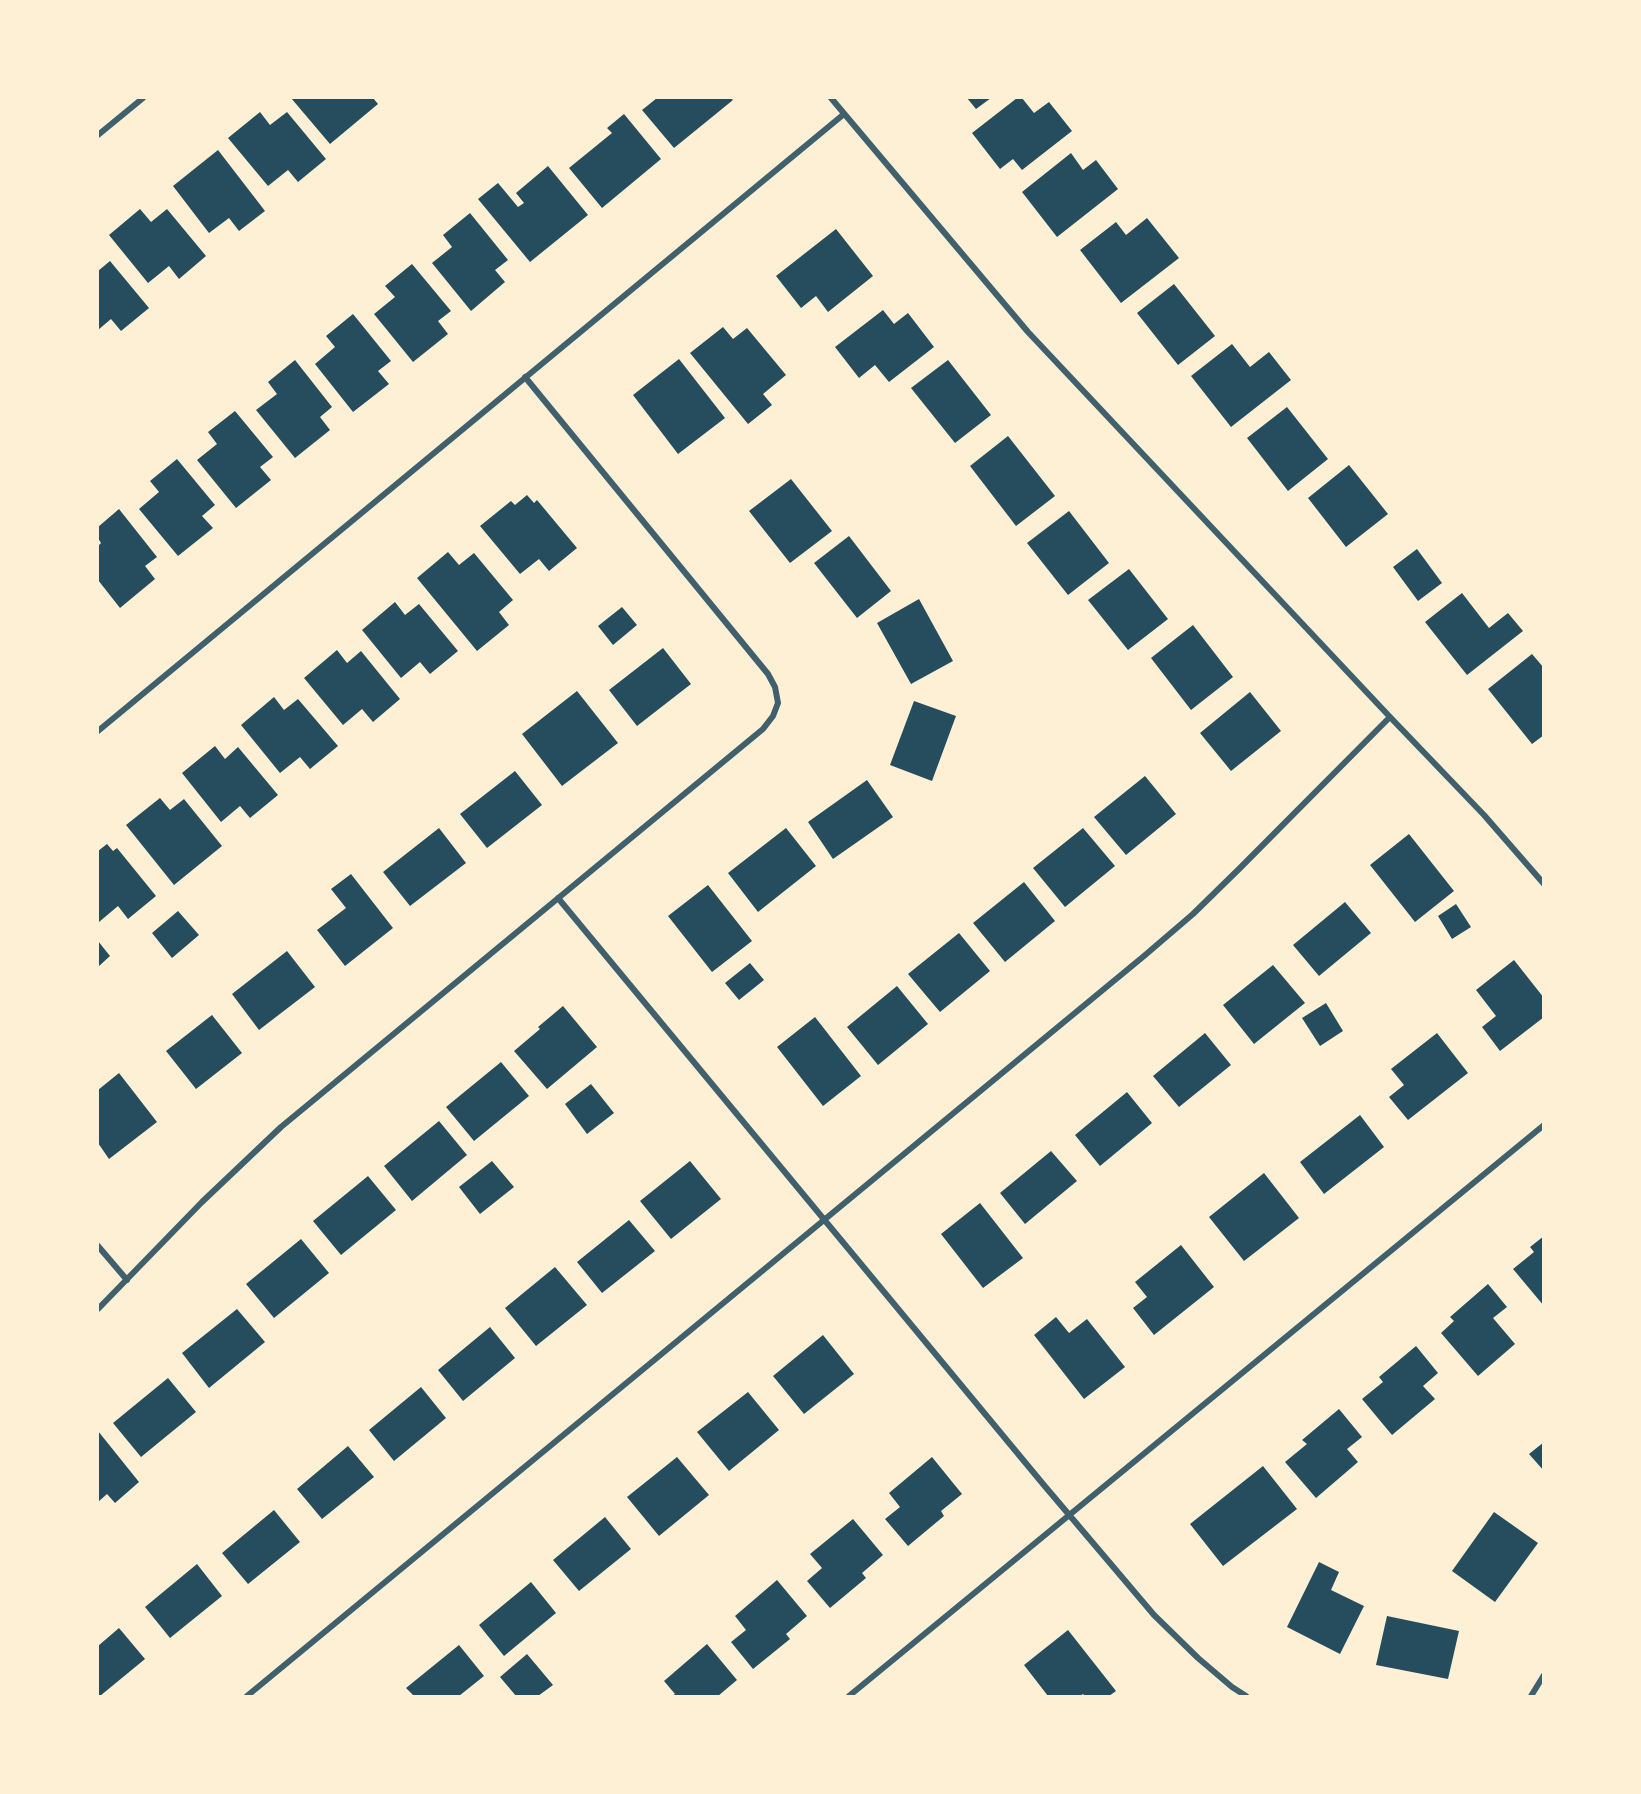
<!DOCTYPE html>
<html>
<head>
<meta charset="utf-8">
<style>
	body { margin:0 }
	#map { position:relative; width:1641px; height:1794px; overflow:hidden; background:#fdf0d5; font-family:Manrope,sans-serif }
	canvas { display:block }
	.frame { position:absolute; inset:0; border:99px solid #fdf0d5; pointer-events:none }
</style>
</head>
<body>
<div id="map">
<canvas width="1641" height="1794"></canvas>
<div class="frame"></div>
</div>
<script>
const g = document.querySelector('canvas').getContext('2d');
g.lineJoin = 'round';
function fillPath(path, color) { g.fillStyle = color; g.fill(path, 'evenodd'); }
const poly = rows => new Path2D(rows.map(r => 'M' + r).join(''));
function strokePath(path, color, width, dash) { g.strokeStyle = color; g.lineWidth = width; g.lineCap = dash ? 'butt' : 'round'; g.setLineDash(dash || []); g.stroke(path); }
fillPath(poly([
	[291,98,373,98,378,104,330,144],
	[657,98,730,98,733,100,674,148,642,110],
	[967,98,991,98,976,109],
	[1017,98,1022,98,1034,113,1049,102,1072,131,1022,170,1013,159,1000,169,972,133],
	[260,112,270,125,287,112,326,159,298,182,288,170,268,186,228,138],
	[624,114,661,159,602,208,569,168,612,133,607,128],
	[218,150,265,211,239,231,229,218,209,233,173,186],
	[1071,153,1083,170,1096,160,1118,189,1057,237,1022,192],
	[548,166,588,215,530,262,478,199,498,183,518,207,524,203,516,193],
	[140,209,151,222,167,209,206,256,179,279,169,266,148,283,109,235],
	[470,213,508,260,495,270,505,282,471,311,432,263,452,247,443,235],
	[1147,218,1179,258,1121,303,1080,250,1116,222,1126,235],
	[836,229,873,276,828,312,816,296,801,308,776,276],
	[110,261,149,308,121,331,111,319,98,330,98,271],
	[412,264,451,311,438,321,448,334,413,362,374,314,395,297,385,286],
	[1174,284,1215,336,1178,365,1137,313],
	[883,310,894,324,908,313,934,347,889,382,875,365,859,378,835,347],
	[353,314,391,361,378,371,389,384,353,412,315,364,335,347,326,336],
	[723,327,733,339,747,328,786,375,763,394,772,405,748,424,690,353],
	[1232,344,1250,367,1269,352,1291,380,1231,427,1191,376],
	[679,359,725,418,678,454,633,395],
	[295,360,332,407,320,417,330,430,295,458,256,410,277,394,268,382],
	[948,360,991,415,955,443,911,388],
	[1287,407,1328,459,1288,491,1247,438],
	[235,411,273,457,260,467,271,480,236,508,197,460,217,444,208,432],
	[1008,436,1055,496,1016,526,970,466],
	[177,459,215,505,202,516,213,528,178,556,139,509,159,492,150,481],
	[1349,465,1388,514,1346,547,1308,498],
	[791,479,832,531,790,563,749,511],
	[527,495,534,503,537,500,577,548,549,571,539,559,520,574,480,526,511,501,515,505],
	[119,509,157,557,145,566,155,579,120,608,98,580,98,546,101,543,98,538,98,527],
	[1069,511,1109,563,1068,595,1027,543],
	[849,536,891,591,857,618,814,563],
	[1417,549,1442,583,1418,601,1393,567],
	[448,552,459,565,474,553,513,600,499,612,509,625,477,651,417,578],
	[1129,569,1168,619,1128,650,1088,600],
	[1462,593,1489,628,1508,613,1523,631,1467,675,1425,622],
	[919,599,953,661,911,684,877,623],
	[395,602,405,615,419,604,458,651,430,674,420,662,401,678,362,630],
	[622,607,637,625,613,645,598,626],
	[1193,625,1233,677,1191,710,1151,658],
	[663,648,691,684,637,726,609,690],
	[337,650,347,663,361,651,400,699,373,722,362,709,343,725,304,678],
	[1532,654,1544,668,1544,735,1532,744,1488,689],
	[577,691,618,743,562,786,522,734],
	[1250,692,1281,731,1231,771,1200,733],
	[274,697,284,710,298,699,338,746,310,769,300,757,280,773,241,725],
	[914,701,956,716,932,781,890,765],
	[215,746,225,759,238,747,278,795,250,818,240,806,221,822,182,773],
	[515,771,542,805,487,848,460,814],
	[1145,776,1176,814,1126,855,1094,817],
	[867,780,893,817,833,859,808,822],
	[160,798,170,810,184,799,222,846,174,885,126,825],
	[439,828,466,863,410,906,383,872],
	[786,828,816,866,758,912,728,873],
	[1083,828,1115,866,1065,907,1033,868],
	[1409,834,1454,891,1415,922,1370,865],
	[107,844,113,851,117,848,156,896,128,919,118,906,99,922,98,920,98,851],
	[351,874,393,928,345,966,317,930,346,908,331,889],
	[1024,882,1055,921,1005,962,973,923],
	[708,885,752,941,712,972,668,916],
	[1345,902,1371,933,1319,976,1293,945],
	[1456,904,1471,927,1452,939,1438,916],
	[178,911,199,935,172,958,152,933],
	[959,933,990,971,940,1012,908,974],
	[98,941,110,956,98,967],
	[287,951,315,987,259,1030,232,994],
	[1514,960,1544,998,1544,1017,1500,1051,1482,1027,1496,1016,1476,990],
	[750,963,764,980,739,1000,725,983],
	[1273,965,1305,1003,1254,1044,1223,1005],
	[897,986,928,1024,878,1065,847,1027],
	[1326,1003,1343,1031,1320,1046,1302,1018],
	[563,1006,597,1047,547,1089,514,1051,540,1029,538,1027],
	[212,1015,242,1053,196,1089,166,1051],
	[815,1017,861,1076,823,1106,777,1047],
	[1205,1033,1231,1065,1179,1107,1153,1076],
	[1437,1033,1468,1073,1408,1120,1389,1097,1404,1085,1391,1069],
	[501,1062,529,1096,474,1141,446,1107],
	[119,1073,157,1122,109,1159,98,1143,98,1090],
	[591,1084,614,1113,587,1134,565,1104],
	[1127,1092,1152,1123,1100,1166,1075,1135],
	[1360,1115,1384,1147,1324,1194,1300,1162],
	[439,1121,467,1155,412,1201,384,1166],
	[1051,1151,1077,1181,1025,1224,1000,1193],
	[492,1161,514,1187,480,1214,459,1187],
	[690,1161,721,1199,671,1239,640,1201],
	[1264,1173,1299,1218,1244,1261,1209,1217],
	[368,1176,396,1210,341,1255,313,1221],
	[980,1203,1023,1258,983,1288,941,1234],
	[629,1220,655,1251,602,1293,577,1262],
	[1544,1236,1544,1306,1513,1269,1534,1252,1530,1247],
	[301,1239,329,1273,274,1318,246,1284],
	[1181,1245,1214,1287,1154,1335,1133,1308,1147,1297,1135,1282],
	[555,1267,587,1305,536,1346,505,1308],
	[1488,1284,1507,1307,1493,1318,1515,1344,1478,1376,1441,1333,1454,1321,1450,1317],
	[237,1309,265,1342,209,1388,182,1353],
	[1056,1317,1069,1333,1087,1319,1125,1367,1084,1399,1034,1335],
	[490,1327,515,1358,463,1401,438,1370],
	[823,1335,854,1374,804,1414,773,1376],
	[1416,1346,1438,1373,1423,1386,1435,1399,1392,1435,1362,1399,1383,1382,1379,1377],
	[168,1378,196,1412,141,1457,113,1423],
	[421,1387,446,1418,394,1461,369,1430],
	[748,1392,779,1430,729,1471,697,1432],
	[1339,1409,1362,1437,1347,1449,1358,1462,1316,1498,1285,1462,1307,1444,1302,1440],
	[98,1431,139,1482,115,1503,107,1494,98,1502],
	[1544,1442,1544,1471,1529,1454],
	[348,1446,374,1477,322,1519,297,1489],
	[677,1457,709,1495,659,1536,627,1497],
	[932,1457,962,1494,941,1511,944,1516,908,1546,885,1519,900,1507,889,1493],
	[1263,1466,1297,1509,1223,1566,1190,1524],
	[274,1510,300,1542,248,1584,222,1553],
	[1494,1512,1538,1543,1495,1602,1452,1571],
	[605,1517,631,1549,579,1591,553,1560],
	[853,1519,883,1555,862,1573,866,1578,830,1608,807,1581,822,1568,810,1554],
	[1319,1562,1339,1572,1331,1590,1364,1606,1340,1654,1287,1627],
	[197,1564,222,1596,170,1638,145,1607],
	[777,1580,807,1616,786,1634,790,1639,753,1669,731,1642,746,1630,735,1616],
	[531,1582,556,1613,504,1656,479,1625],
	[1387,1616,1459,1631,1448,1679,1376,1665],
	[119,1628,145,1659,100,1696,98,1696,98,1646],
	[1068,1630,1116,1691,1109,1696,1085,1696,1083,1694,1080,1696,1048,1696,1024,1665],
	[707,1644,737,1680,718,1696,672,1696,675,1694,664,1681],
	[459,1645,484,1676,459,1696,414,1696,406,1688],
	[527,1654,553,1685,538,1696,516,1696,500,1677]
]), '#264d5e');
strokePath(poly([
	[831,98,1028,332,1390,717,1484,815,1544,884],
	[98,135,143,98],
	[98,731,844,114],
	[558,898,1043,1484,1154,1615,1198,1658,1232,1687,1246,1696],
	[98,1246,127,1280],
	[98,1309,202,1202,281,1127,763,729,773,716,778,703,775,687,768,674,525,377],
	[247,1696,1144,956,1193,914,1240,868,1390,717],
	[849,1696,1544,1125],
	[1531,1696,1544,1675]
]), '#3f606c', 6);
</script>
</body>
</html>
